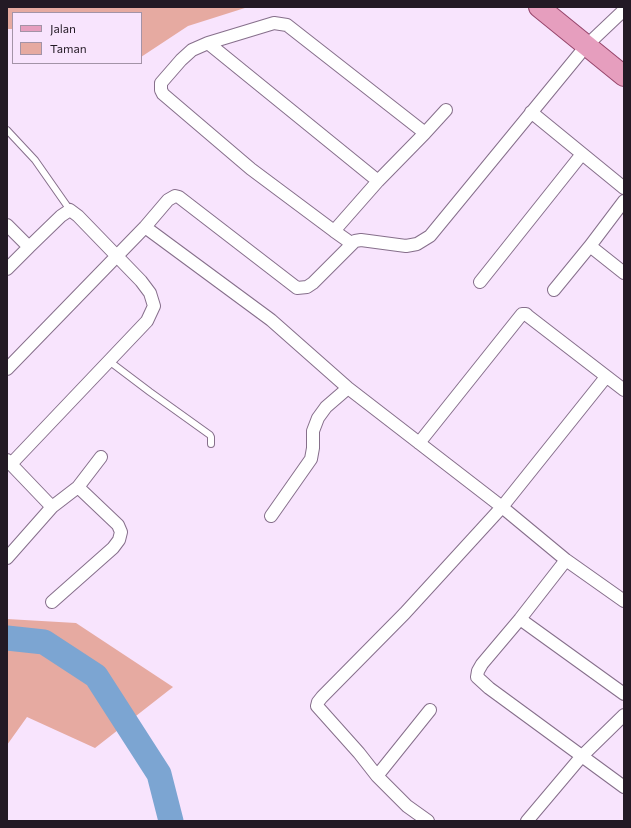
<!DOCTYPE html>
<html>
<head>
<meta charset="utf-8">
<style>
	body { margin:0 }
	#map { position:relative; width:631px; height:828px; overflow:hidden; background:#f8e4fd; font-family:Commissioner,sans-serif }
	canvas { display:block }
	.frame { position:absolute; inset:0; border:8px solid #231a25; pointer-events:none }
	.legend { position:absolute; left:12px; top:12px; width:130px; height:52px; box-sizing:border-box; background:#f8e4fd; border:1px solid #a393a7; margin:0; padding:5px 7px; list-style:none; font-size:12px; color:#231a25 }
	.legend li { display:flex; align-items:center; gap:8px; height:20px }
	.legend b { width:20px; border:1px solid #a393a7 }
</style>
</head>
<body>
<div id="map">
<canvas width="631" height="828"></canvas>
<div class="frame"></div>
<ul class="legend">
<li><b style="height:5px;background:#e69ebe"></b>Jalan</li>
<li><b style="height:11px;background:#e6aaa1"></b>Taman</li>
</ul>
</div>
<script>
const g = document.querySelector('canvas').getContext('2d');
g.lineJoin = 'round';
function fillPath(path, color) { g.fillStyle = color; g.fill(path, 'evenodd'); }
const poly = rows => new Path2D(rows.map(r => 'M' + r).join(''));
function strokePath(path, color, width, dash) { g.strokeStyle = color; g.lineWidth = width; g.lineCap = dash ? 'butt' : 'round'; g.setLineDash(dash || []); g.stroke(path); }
fillPath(poly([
	[7,7,248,7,188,26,141,57,141,13,13,13,13,29,7,29],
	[7,619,76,623,173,687,95,748,27,717,7,745]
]), '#e6aaa1');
strokePath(poly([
	[7,638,44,642,96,676,159,774,171,821]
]), '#7ca5d2', 25);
const lane = poly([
	[7,130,35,160,70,210],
	[109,361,150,392,210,435,211,437,211,444]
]);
const street = poly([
	[208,43,378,181],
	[531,112,624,188],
	[624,201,590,246,624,273],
	[7,225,29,247,61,216,70,210,78,216,141,281,150,293,154,306,147,321,11,464],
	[145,227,271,320,348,388,502,507,566,560,624,601],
	[334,231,251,169,163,94,161,90,161,83,181,60,192,50,208,43,274,23,287,25,425,133],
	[351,243,334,231,378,181,425,133,446,110],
	[7,269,29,247],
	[480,282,582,154],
	[554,290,590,246],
	[7,369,145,227,168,200,175,196,179,197,297,288,307,287,313,283,355,241,361,240,406,246,417,244,430,236,586,46,624,10],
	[419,443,522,314,526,314,528,316,624,390],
	[7,460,52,507],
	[271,516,311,459,313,448,313,431,318,418,326,407,348,388],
	[7,558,52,507,78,487,101,457],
	[566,560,520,619,482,664,478,671,477,677,489,688,624,787],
	[52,602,113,548,119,540,121,532,118,525,78,487],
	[520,619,624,694],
	[430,710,377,776,359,753,317,706,318,702,322,697,405,613,502,507,606,377],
	[377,776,407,806,428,821],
	[527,821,581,757,624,715]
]);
const primary = poly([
	[539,7,624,76]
]);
strokePath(lane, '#866f8b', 8);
strokePath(street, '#866f8b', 14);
strokePath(primary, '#97466c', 22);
strokePath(lane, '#fff', 6);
strokePath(street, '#fff', 12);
strokePath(primary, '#e69ebe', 20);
</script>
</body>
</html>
